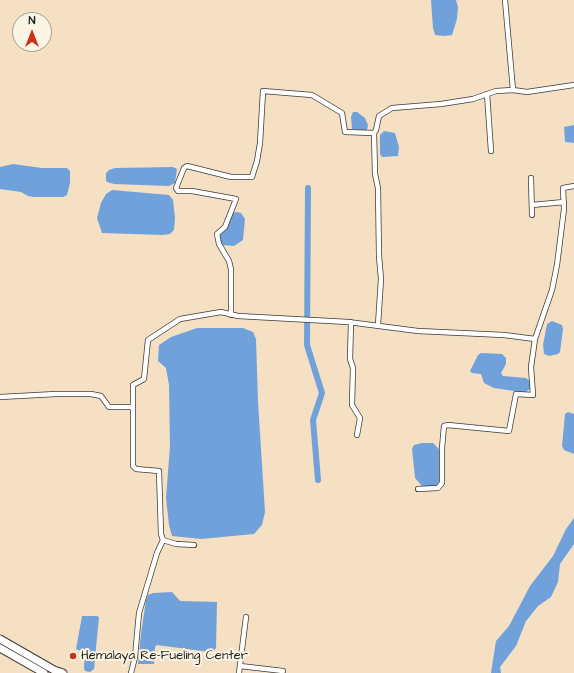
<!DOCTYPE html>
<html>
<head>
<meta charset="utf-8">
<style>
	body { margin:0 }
	#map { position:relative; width:574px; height:673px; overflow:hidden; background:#f5e0c4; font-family:"Architects Daughter",sans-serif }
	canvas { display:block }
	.north { position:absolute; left:12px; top:12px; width:40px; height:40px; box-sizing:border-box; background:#fcf5e5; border:1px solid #a29e95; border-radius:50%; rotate:0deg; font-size:11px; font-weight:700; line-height:16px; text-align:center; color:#1c1c1c }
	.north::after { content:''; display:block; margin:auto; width:14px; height:18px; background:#c8321e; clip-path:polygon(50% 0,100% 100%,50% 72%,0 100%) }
</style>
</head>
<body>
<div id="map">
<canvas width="574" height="673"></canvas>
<div class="north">N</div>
</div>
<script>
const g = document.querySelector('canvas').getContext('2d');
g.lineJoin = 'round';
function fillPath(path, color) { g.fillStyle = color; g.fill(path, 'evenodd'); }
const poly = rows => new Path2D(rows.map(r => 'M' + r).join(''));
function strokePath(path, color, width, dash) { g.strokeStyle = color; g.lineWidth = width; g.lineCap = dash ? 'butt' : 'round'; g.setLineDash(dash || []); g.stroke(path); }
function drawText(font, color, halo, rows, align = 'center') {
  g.font = font + ' "Architects Daughter",sans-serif'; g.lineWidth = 4; g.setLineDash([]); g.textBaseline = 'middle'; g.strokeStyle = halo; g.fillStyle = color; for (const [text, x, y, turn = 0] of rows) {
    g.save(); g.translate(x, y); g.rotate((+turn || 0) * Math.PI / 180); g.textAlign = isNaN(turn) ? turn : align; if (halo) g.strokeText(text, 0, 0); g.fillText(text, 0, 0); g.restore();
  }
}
fillPath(poly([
	[431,0,456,0,458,7,457,19,452,35,445,36,435,35,433,28],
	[353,112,357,112,365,118,368,125,367,130,364,131,352,129,351,117],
	[574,125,574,143,565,142,564,127],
	[384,131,395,133,399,147,398,156,382,157,380,154,380,135],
	[13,164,42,168,67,168,70,171,70,183,67,195,63,197,34,197,28,196,21,192,0,189,0,167],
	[173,167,177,169,175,183,169,186,114,184,107,182,106,180,106,173,109,170,115,168],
	[112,190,169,195,173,200,175,218,174,230,170,234,162,235,102,233,97,218,101,203,106,194],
	[237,212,241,213,245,219,243,240,234,246,222,245,219,236,228,226,233,213],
	[552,321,562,325,563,329,560,352,558,354,549,356,544,354,543,345,547,324],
	[197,328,243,328,253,332,256,339,258,401,265,512,262,525,254,534,201,539,172,536,169,525,166,498,170,446,169,385,166,368,158,361,159,345,171,337],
	[481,353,502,354,506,358,506,364,501,373,503,376,526,378,530,381,531,388,526,392,521,392,494,388,484,383,481,374,472,373,470,371,478,355],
	[568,412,574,414,574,454,564,450,562,446,565,414],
	[422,443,433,443,439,449,440,481,436,486,422,486,415,478,412,449,414,445],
	[574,518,574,544,560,564,558,582,551,597,538,606,526,621,516,646,500,667,501,673,491,673,496,641,509,626,530,586,553,556,566,529],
	[172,592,180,601,217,602,216,648,213,652,209,652,157,645,155,647,154,664,138,664,141,634,146,600,148,595,153,593],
	[82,616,97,616,99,617,94,669,90,672,85,671,84,668,85,653,76,649]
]), '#71a1db');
strokePath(poly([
	[308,188,307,345,322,393,313,420,318,480]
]), '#71a1db', 6);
const minor = poly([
	[505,0,513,90],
	[487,94,491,151],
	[374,133,375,174,378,188,379,256,381,279,378,325],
	[531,178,532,215],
	[532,205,564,202],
	[231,315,231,269,229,261,219,244,217,234,225,227,236,199,192,191,178,191,176,188,184,168,187,166,231,177,252,177,257,161,260,143,263,91,312,95,342,113,345,132,374,133,376,130,379,116,392,108,441,104,473,99,496,91,513,90,527,92,574,85],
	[351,322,350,359,353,368,352,405,360,418,357,435],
	[535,339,552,290,557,265,564,209,563,188,574,186],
	[0,397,56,394,91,394,101,396,109,407,133,407],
	[194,545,176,544,163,540,161,534,159,471,136,469,133,466,133,385,144,379,148,340,180,319,221,312,238,316,348,322,418,331,504,335,535,339,531,367,533,395,516,394,509,431,448,425,444,426,442,448,442,483,438,488,418,489],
	[240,666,283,671],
	[131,673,135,657,139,613,157,553,163,540],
	[239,673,246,617]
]);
const trunk = poly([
	[0,639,54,670,63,673],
	[0,648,44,673]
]);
strokePath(minor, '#3d3935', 6);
strokePath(trunk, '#3d3935', 9);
strokePath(minor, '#fff', 4.5);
strokePath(trunk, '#fff', 7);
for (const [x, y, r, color] of [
	[73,656,4,"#c8321e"]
]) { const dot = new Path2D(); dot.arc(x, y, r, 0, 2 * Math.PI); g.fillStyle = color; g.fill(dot); strokePath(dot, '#fcf5e5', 1.5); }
drawText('13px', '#1c1c1c', '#fcf5e5', [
	["Hemalaya Re-Fueling Center",81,656]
], 'left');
</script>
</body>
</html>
